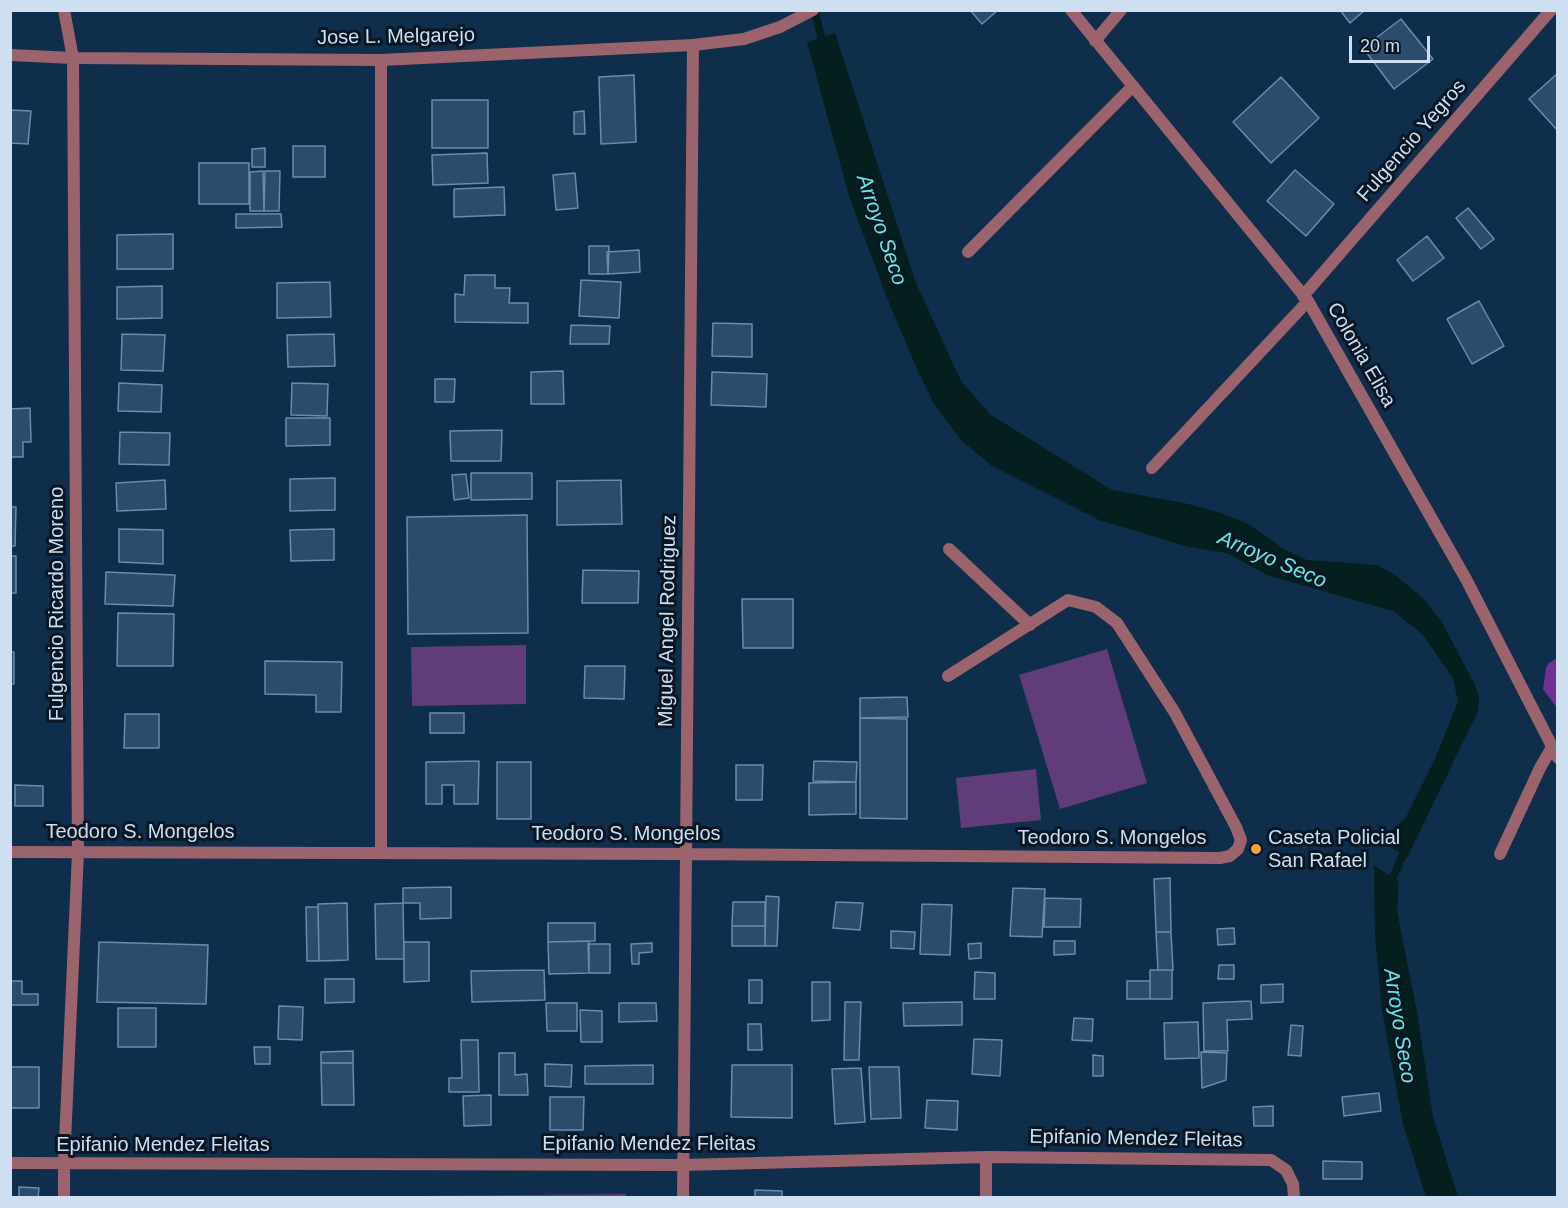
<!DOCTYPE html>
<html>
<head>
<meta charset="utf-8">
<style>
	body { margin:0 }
	#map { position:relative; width:1568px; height:1208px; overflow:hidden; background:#0f2e4b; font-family:Arial,sans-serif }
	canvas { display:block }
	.frame { position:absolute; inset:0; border:12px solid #cedff2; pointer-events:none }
	.scale { position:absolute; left:1349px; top:36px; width:81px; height:27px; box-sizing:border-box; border:3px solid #cedff2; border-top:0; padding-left:8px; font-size:18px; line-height:21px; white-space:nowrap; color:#cedff2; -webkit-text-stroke:4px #091623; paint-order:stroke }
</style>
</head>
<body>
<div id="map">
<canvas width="1568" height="1208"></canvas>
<div class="frame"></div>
<div class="scale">20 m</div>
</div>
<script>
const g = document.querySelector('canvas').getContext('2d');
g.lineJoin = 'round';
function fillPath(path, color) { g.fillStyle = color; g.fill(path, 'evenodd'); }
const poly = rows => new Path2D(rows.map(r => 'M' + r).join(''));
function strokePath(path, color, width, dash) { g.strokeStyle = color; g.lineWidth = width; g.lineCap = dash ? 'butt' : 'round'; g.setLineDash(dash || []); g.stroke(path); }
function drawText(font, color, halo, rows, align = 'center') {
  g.font = font + ' Arial,sans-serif'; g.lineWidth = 6; g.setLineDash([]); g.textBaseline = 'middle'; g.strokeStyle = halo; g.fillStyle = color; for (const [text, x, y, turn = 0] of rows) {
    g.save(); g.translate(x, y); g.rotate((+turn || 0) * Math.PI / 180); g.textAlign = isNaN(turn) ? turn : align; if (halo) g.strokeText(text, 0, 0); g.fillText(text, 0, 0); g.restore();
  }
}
fillPath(poly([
	[526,645,526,704,412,706,411,647],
	[1107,649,1147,783,1060,809,1019,675],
	[1036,769,1041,820,961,828,956,778],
	[626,1194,626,1198,302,1197]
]), '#603c78');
fillPath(poly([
	[1557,658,1557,708,1543,689,1546,668,1549,663]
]), '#703096');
fillPath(poly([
	[835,33,916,283,961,381,991,415,1112,490,1184,503,1221,513,1248,524,1284,549,1307,560,1377,565,1395,575,1423,598,1442,622,1476,687,1479,698,1478,711,1407,858,1380,840,1405,819,1435,759,1458,702,1453,678,1422,634,1393,611,1267,575,1227,553,1189,547,1099,520,992,466,960,439,933,402,918,371,887,298,849,196,807,42],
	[1374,865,1399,882,1397,911,1417,1012,1433,1117,1458,1197,1426,1197,1403,1124,1382,1010,1375,936]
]), '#041f1d');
strokePath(poly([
	[814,10,824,47],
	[1390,889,1391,882,1407,845]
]), '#041f1d', 8);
const building = poly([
	[970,10,998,10,982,24,970,10],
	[1340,10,1365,10,1350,23,1340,10],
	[1401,19,1433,59,1394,89,1363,48,1401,19],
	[1558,73,1558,131,1529,99,1558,73],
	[634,75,636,142,601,144,599,77,634,75],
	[1281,77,1319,118,1271,163,1233,122,1281,77],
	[432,100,488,100,488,148,432,148,432,100],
	[10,110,31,111,28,144,10,143,10,110],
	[584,111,585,134,574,134,574,112,584,111],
	[293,146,325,146,325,177,293,177,293,146],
	[265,148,265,167,252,167,252,149,265,148],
	[487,153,488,183,433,185,432,155,487,153],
	[199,163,249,163,249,204,199,204,199,163],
	[1295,170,1334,204,1306,236,1267,201,1295,170],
	[263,171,264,211,250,211,250,172,263,171],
	[265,171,280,171,279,211,264,211,265,171],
	[575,173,578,208,556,210,553,175,575,173],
	[504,187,505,215,454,217,454,189,504,187],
	[1468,208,1494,239,1481,249,1456,218,1468,208],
	[236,214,281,214,282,227,236,228,236,214],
	[173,234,173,269,117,269,117,235,173,234],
	[1427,236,1444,258,1413,281,1397,260,1427,236],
	[589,246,609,246,608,274,589,274,589,246],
	[639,250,640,272,608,274,607,252,639,250],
	[465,275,495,275,495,288,510,288,509,303,528,303,528,323,455,322,455,294,464,295,465,275],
	[581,280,621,282,619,318,579,316,581,280],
	[330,282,331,317,277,318,277,283,330,282],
	[162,286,162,318,117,319,117,287,162,286],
	[1479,301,1504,346,1472,364,1447,319,1479,301],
	[713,323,752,324,752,357,712,356,713,323],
	[571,325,610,326,609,344,570,344,571,325],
	[122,334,165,335,163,371,121,370,122,334],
	[334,334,335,366,288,367,287,335,334,334],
	[563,371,564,404,531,404,531,372,563,371],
	[712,372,767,374,766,407,711,405,712,372],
	[435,379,455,379,454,402,435,402,435,379],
	[119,383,162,385,161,412,118,411,119,383],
	[292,383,328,384,327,416,291,415,292,383],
	[30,408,31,442,23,442,23,457,10,457,10,409,30,408],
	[286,418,330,418,330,445,286,446,286,418],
	[502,430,501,461,451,461,450,431,502,430],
	[120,432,170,433,169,465,119,464,120,432],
	[471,473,532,473,532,499,471,500,471,473],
	[466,474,469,498,454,500,452,475,466,474],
	[335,478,335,510,290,511,290,479,335,478],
	[165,480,166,509,117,511,116,483,165,480],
	[621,480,622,524,557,525,557,481,621,480],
	[10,507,16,507,15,546,10,546,10,507],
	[527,515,528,633,408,634,407,517,527,515],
	[119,529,163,530,163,564,119,562,119,529],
	[334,529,334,560,291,561,290,530,334,529],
	[10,556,16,556,16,593,10,593,10,556],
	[583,570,639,571,638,603,582,603,583,570],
	[106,572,175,575,173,606,105,604,106,572],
	[742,599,793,599,793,648,743,648,742,599],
	[118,613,174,614,173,666,117,666,118,613],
	[10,652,14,652,14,684,10,684,10,652],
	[265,661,342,662,341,712,316,712,316,695,265,694,265,661],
	[585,666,625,666,624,699,584,698,585,666],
	[907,697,908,717,860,718,860,698,907,697],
	[430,713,464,713,464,733,430,733,430,713],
	[125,714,159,714,159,748,124,748,125,714],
	[860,718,907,719,907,819,860,818,860,718],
	[479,761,478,804,454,804,454,785,442,785,442,804,426,804,426,762,479,761],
	[814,761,857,762,856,782,813,781,814,761],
	[497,762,531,762,531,819,497,819,497,762],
	[736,765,763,765,762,800,736,800,736,765],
	[856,782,856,814,809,815,809,783,856,782],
	[15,785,43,786,43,806,15,806,15,785],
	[1170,878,1171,932,1156,932,1154,879,1170,878],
	[451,887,451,918,420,919,420,903,403,903,403,888,451,887],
	[1013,888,1045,889,1042,937,1010,936,1013,888],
	[766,896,779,897,777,946,765,946,766,896],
	[1045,898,1081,899,1080,927,1044,927,1045,898],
	[733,902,765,902,765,926,732,926,733,902],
	[836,902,863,903,860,930,833,928,836,902],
	[347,903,348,960,319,961,318,904,347,903],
	[403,903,404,959,376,959,375,904,403,903],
	[922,904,952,905,950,955,920,954,922,904],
	[306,907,318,907,319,961,307,961,306,907],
	[548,923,595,923,595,941,548,942,548,923],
	[732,926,765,926,765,946,732,946,732,926],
	[1234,928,1235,944,1218,945,1217,929,1234,928],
	[891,931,915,932,914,949,891,948,891,931],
	[1156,932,1171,932,1173,970,1158,970,1156,932],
	[589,941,589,973,549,974,548,942,589,941],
	[1054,941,1075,941,1075,954,1054,955,1054,941],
	[99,942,208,945,206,1004,97,1002,99,942],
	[404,942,429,942,429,981,404,982,404,942],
	[652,943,652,952,639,953,639,964,632,964,631,944,652,943],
	[981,943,981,958,969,959,968,944,981,943],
	[588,944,610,944,610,973,589,973,588,944],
	[1219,965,1234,965,1234,979,1218,979,1219,965],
	[544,970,545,1000,472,1002,471,971,544,970],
	[1150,970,1172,970,1172,999,1150,999,1150,970],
	[975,972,995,973,995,999,974,999,975,972],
	[325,979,354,979,354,1002,325,1003,325,979],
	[749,980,762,980,762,1003,749,1003,749,980],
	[10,981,22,981,22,994,38,994,38,1005,10,1005,10,981],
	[1127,981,1150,981,1150,999,1127,999,1127,981],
	[812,982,830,982,830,1020,812,1021,812,982],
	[1283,984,1283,1002,1261,1003,1261,985,1283,984],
	[1251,1001,1252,1019,1227,1020,1228,1051,1204,1051,1203,1003,1251,1001],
	[845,1002,861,1002,859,1060,844,1060,845,1002],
	[962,1002,962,1025,904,1026,903,1003,962,1002],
	[546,1003,577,1003,577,1031,547,1031,546,1003],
	[619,1003,656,1003,657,1021,619,1022,619,1003],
	[279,1006,303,1007,302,1040,278,1039,279,1006],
	[118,1008,156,1008,156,1047,118,1047,118,1008],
	[580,1010,602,1011,602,1042,581,1042,580,1010],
	[1074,1018,1093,1019,1092,1041,1072,1040,1074,1018],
	[1198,1022,1199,1058,1165,1059,1164,1023,1198,1022],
	[748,1024,761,1024,762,1050,748,1050,748,1024],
	[1291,1025,1303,1026,1301,1056,1288,1055,1291,1025],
	[974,1039,1002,1040,1000,1076,972,1074,974,1039],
	[461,1040,478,1040,479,1092,449,1092,449,1078,462,1078,461,1040],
	[254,1047,270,1047,270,1064,255,1064,254,1047],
	[353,1051,353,1063,321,1063,321,1052,353,1051],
	[1201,1052,1227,1053,1226,1080,1202,1088,1201,1052],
	[499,1053,515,1053,515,1075,527,1074,528,1095,499,1095,499,1053],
	[1093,1055,1103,1056,1103,1076,1093,1076,1093,1055],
	[321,1063,353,1063,354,1105,322,1105,321,1063],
	[545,1064,572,1065,571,1087,545,1086,545,1064],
	[653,1065,653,1084,585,1084,585,1066,653,1065],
	[732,1065,792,1065,792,1118,731,1117,732,1065],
	[10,1067,39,1067,39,1108,10,1108,10,1067],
	[869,1067,899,1067,901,1118,871,1119,869,1067],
	[861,1068,865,1122,835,1124,832,1069,861,1068],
	[1379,1093,1381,1111,1344,1116,1342,1097,1379,1093],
	[491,1095,491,1125,464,1126,463,1096,491,1095],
	[550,1097,584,1097,583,1130,550,1130,550,1097],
	[927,1100,958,1101,957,1130,925,1128,927,1100],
	[1273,1106,1273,1126,1254,1126,1253,1107,1273,1106],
	[1323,1161,1362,1162,1362,1179,1323,1179,1323,1161],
	[19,1187,39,1188,38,1198,19,1198,19,1187],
	[755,1190,782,1191,782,1198,755,1198,755,1190]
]);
fillPath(building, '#2d4c6b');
strokePath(building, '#6b8caf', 1.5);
strokePath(poly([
	[968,252,1133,86],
	[1152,468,1308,301],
	[1500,854,1540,768,1552,747]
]), '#9b636b', 12);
strokePath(poly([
	[64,10,73,58,78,852,64,1164,64,1198],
	[1095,41,1121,10],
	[949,549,1030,625],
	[10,852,685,854,1220,858,1230,856,1238,849,1241,840,1236,827,1175,713,1117,623,1096,607,1068,600,948,676],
	[381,853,381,60],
	[986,1157,986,1198],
	[10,1163,683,1165,986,1157,1271,1160,1286,1170,1293,1184,1294,1198],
	[683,1198,693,45]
]), '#9b636b', 12);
strokePath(poly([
	[1071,10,1308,301,1466,579,1558,758],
	[10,55,73,58,381,60,693,45,744,39,780,27,813,10],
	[1303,296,1551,10]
]), '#9b636b', 12);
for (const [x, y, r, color] of [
	[1256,849,6,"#f1a540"]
]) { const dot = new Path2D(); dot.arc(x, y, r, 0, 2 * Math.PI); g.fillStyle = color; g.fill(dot); strokePath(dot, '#091623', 2); }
drawText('20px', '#cedff2', '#091623', [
	["Jose L. Melgarejo",396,37,-1],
	["Fulgencio Yegros",1412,141,-49],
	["Colonia Elisa",1361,355,60],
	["Fulgencio Ricardo Moreno",57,604,-90],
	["Miguel Angel Rodriguez",668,621,-89],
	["Teodoro S. Mongelos",140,832],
	["Teodoro S. Mongelos",626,834],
	["Teodoro S. Mongelos",1112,838],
	["Epifanio Mendez Fleitas",1136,1139,1],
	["Epifanio Mendez Fleitas",649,1144],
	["Epifanio Mendez Fleitas",163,1145]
]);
drawText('20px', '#cedff2', '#091623', [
	["Caseta Policial",1268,838],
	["San Rafael",1268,861]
], 'left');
drawText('italic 21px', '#66eae2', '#091623', [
	["Arroyo Seco",881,230,71],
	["Arroyo Seco",1272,560,23],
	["Arroyo Seco",1399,1026,81]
]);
</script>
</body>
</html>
